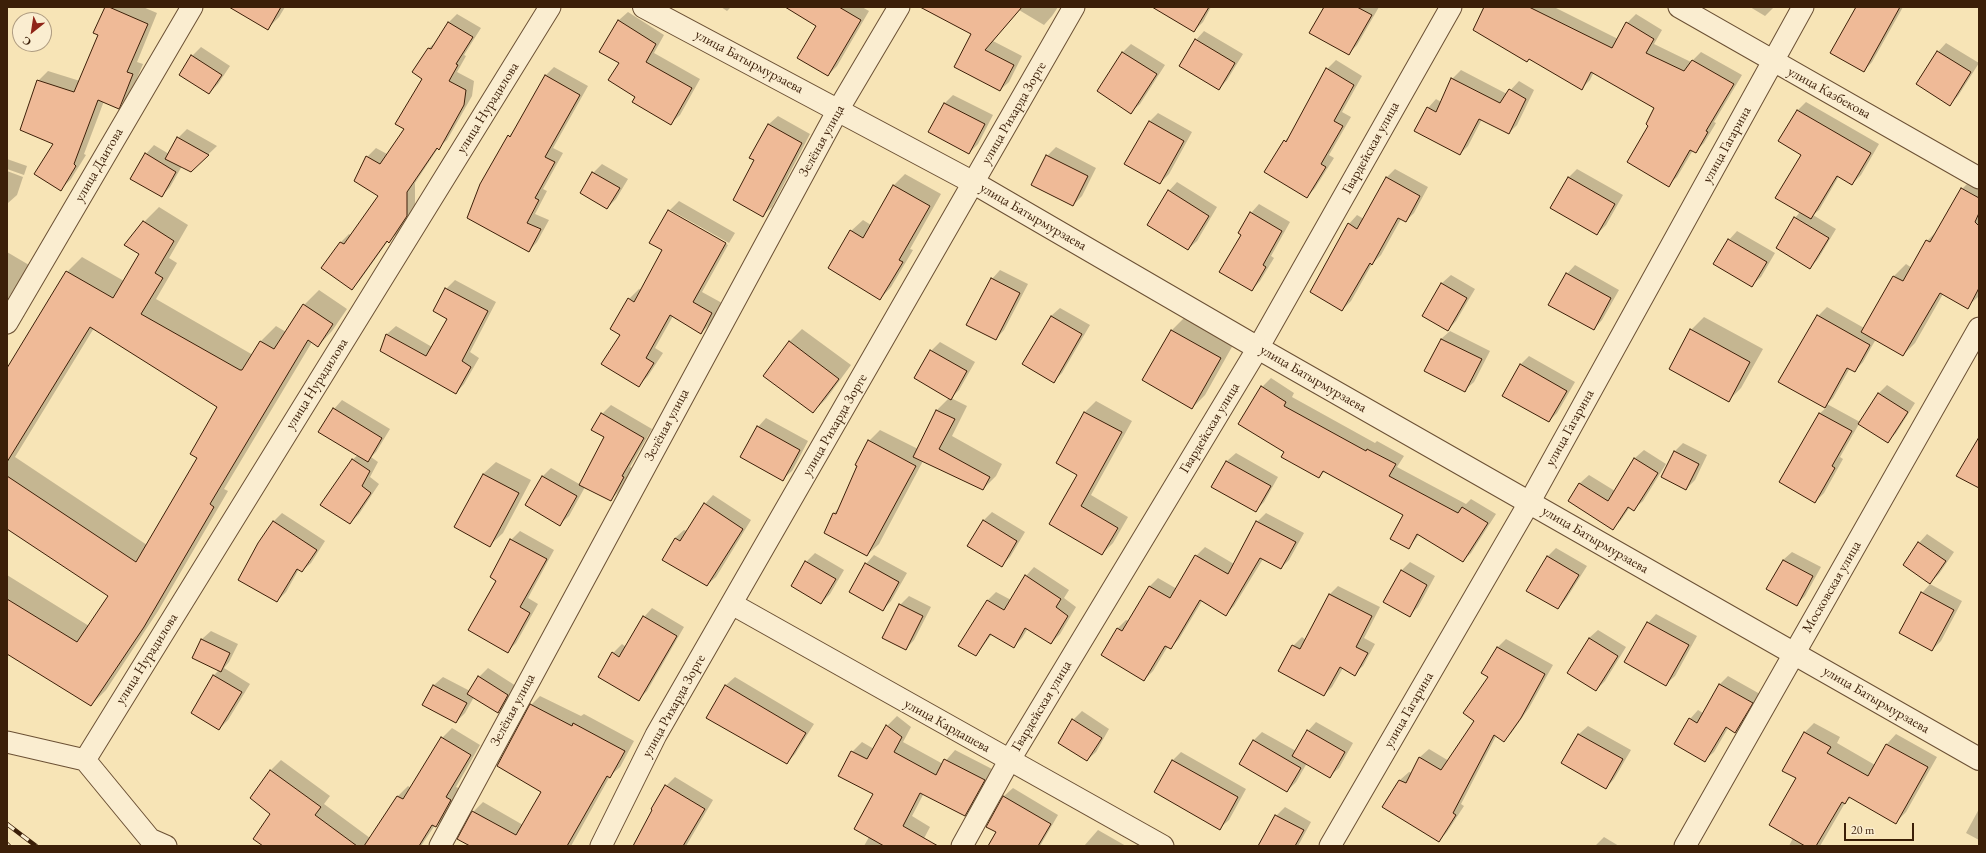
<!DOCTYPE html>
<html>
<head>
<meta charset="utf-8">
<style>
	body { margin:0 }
	#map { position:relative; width:1986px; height:853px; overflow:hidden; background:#f7e4b6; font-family:"EB Garamond",serif }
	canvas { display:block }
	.frame { position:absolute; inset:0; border:8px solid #3c1f08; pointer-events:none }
	.north { position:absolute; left:12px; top:12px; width:40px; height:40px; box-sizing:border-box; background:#faedd0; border:1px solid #ae9b80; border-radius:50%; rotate:210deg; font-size:11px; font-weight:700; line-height:16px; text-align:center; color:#3c1f08 }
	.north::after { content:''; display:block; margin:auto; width:14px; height:18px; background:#8f2418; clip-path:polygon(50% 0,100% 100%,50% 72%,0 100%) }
	.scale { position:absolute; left:1844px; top:823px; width:70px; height:18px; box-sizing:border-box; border:2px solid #3c1f08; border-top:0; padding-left:5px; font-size:12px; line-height:14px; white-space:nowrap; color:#3c1f08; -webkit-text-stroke:3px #faedd0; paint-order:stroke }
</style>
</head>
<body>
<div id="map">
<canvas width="1986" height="853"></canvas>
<div class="frame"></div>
<div class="north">С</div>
<div class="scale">20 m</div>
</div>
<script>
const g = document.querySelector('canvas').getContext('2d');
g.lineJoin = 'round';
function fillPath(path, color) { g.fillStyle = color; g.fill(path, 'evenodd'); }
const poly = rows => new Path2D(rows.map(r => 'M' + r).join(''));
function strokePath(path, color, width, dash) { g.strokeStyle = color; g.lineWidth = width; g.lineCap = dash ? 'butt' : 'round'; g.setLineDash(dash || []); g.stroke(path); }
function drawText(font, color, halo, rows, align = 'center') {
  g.font = font + ' "EB Garamond",serif'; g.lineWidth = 3; g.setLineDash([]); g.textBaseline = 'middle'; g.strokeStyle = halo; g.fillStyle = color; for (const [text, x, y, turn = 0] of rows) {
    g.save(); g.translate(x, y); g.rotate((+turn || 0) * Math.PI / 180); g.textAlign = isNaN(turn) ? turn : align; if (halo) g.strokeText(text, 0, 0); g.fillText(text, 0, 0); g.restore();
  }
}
fillPath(poly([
	[106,7,143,7,157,13,137,62,143,64,130,95,118,107,104,101,84,154,86,155,71,179,61,189,54,144,38,81,48,71,80,81,99,34],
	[231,7,285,7,279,17,268,28],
	[721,7,731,7,727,11],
	[787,7,862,7,869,11,837,66,828,75,818,25],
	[940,7,1058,7,1052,16,1044,25,1019,10,993,41,1022,56,1009,82,1000,90,972,34],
	[1154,7,1211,7,1203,22,1194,31],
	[1325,7,1379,7,1357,45,1348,54],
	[1485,7,1554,7,1618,39,1627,23,1636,14,1662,30,1654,44,1691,62,1701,52,1742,75,1714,122,1716,123,1704,143,1695,152,1693,150,1677,177,1668,185,1650,125,1655,107,1594,72,1590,80,1582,88],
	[1750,7,1774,7,1765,16],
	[1858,7,1903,7,1872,62,1864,71],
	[628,12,664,35,654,53,700,79,680,115,671,123,637,96,621,62,600,51,619,20],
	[457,14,481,28,464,55,466,56,457,72,474,81,472,96,447,140,438,148,415,183,415,207,398,233,388,241,360,280,352,289,341,242,349,234,351,235,379,195,367,157,376,148,387,154,405,129,424,79,429,48,438,40,449,22],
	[1204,31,1243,54,1227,80,1219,89,1196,40],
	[1946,43,1979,63,1958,96,1950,104,1938,52],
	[1131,44,1165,65,1140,104,1131,112,1098,91,1123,52],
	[201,47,230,66,218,84,209,93,192,56],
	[1336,60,1362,76,1342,112,1351,117,1329,155,1334,158,1315,188,1307,197,1285,141,1290,135,1327,69],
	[554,67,588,86,553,148,563,153,543,189,547,191,535,214,549,220,537,242,529,251,509,136,516,129,545,76],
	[1461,70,1507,94,1519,81,1534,90,1517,125,1509,133,1482,119,1468,146,1460,154,1428,108,1436,99,1441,102,1452,79],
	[953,95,993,115,978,144,969,153,930,132,945,103],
	[1806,102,1879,144,1861,175,1852,184,1839,176,1819,210,1813,215,1836,229,1818,259,1810,268,1795,218,1800,212,1802,155,1779,141,1798,110],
	[1158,113,1192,132,1169,174,1160,183,1149,122],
	[778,116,810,134,772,207,763,215,756,160,751,157,769,124],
	[187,129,217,146,191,171,182,166,170,187,162,196,146,154,154,145,169,154,178,138],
	[1056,147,1096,168,1082,196,1073,205,1047,156],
	[7,159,27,166,24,175,7,169],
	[602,164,628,179,616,199,607,208,593,173],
	[1395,169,1428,187,1414,213,1406,221,1401,219,1381,255,1372,264,1351,301,1342,310,1349,224,1357,215,1364,219,1386,178],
	[1577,169,1623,195,1606,225,1597,234,1568,178],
	[7,171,23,177,17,195,8,203],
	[905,174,941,194,910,249,913,250,891,287,880,299,851,231,863,220,871,225,894,185],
	[1974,177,1979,180,1979,296,1967,307,1943,294,1915,343,1903,355,1876,339,1863,362,1855,371,1850,368,1833,398,1827,404,1860,422,1878,394,1887,385,1915,403,1896,433,1887,442,1859,424,1840,457,1843,459,1824,493,1815,502,1780,482,1820,413,1826,408,1779,382,1818,316,1827,307,1864,328,1894,276,1906,264,1912,268,1927,241,1938,230,1962,189],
	[1177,182,1217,207,1197,241,1188,249,1169,191],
	[679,201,735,233,729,243,670,210,670,213,728,245,702,292,722,303,711,323,701,333,673,316,655,348,663,353,648,376,638,386,621,334,629,299,639,289,641,290,663,250,669,211],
	[1259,204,1290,222,1271,256,1274,258,1260,281,1252,290,1242,234,1251,213],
	[159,207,188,225,169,258,177,263,156,299,253,355,261,341,276,326,286,332,304,305,319,290,347,309,332,331,318,346,312,342,224,489,228,491,158,611,106,690,91,705,7,653,7,575,89,626,110,596,7,527,7,369,67,272,82,257,124,281,140,254,144,222],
	[94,328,219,407,199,458,147,545,15,457],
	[1737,231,1775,253,1761,277,1752,285,1729,240],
	[7,252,29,265,7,300],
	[1575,265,1619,290,1602,320,1594,329,1567,274],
	[1000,270,1028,284,1004,330,996,339,992,279],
	[1451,275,1475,289,1456,321,1448,330,1423,316,1442,283],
	[455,280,496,302,470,352,479,358,464,384,456,393,382,350,387,334,396,326,432,347,449,318,446,289],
	[1060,308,1090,325,1062,373,1053,382,1051,316],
	[1185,317,1233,345,1205,395,1192,408,1144,380,1172,330],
	[1704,317,1763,349,1741,388,1729,400,1691,330],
	[802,329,851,365,826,399,813,412,789,342],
	[1450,331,1490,351,1474,382,1465,390,1441,339],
	[940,342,975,362,959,390,951,398,967,406,952,436,1002,464,996,476,983,489,923,461,879,544,867,555,825,532,834,513,840,507,869,441,880,430,918,449,937,410,949,398,915,378,931,351],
	[1529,356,1575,382,1557,413,1549,421,1520,365],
	[1271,378,1294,393,1292,397,1375,443,1377,441,1404,456,1397,467,1466,504,1471,499,1496,514,1471,553,1463,561,1419,535,1409,547,1404,515,1325,471,1319,477,1285,451,1262,387],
	[342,400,390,429,376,452,371,457,378,462,370,477,379,484,359,514,350,523,352,460,358,455,334,409],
	[1096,401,1132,421,1091,495,1128,517,1113,543,1102,554,1050,524,1079,474,1057,462,1085,412],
	[611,405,652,429,630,467,632,468,619,491,611,500,585,487,569,516,560,524,543,476,551,468,581,485,605,437,602,414],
	[766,418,808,441,792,471,783,479,758,427],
	[1683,443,1707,455,1695,480,1686,489,1674,452],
	[1644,450,1666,464,1643,501,1634,509,1630,507,1621,520,1613,528,1569,501,1580,483,1589,475,1615,491,1635,458],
	[1236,453,1278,477,1264,502,1255,511,1213,486,1227,461],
	[496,462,531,480,503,533,490,545,483,474],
	[713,495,751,520,716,577,707,585,675,538,684,530,687,531,705,504],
	[992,512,1025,532,1010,557,1002,565,983,521],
	[282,513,325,541,311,563,302,571,299,569,286,592,277,601,259,543,274,521],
	[1266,513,1304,533,1289,560,1281,568,1263,559,1234,606,1226,614,1202,601,1179,639,1170,648,1168,646,1153,671,1144,680,1102,655,1118,628,1126,620,1129,621,1150,586,1158,578,1177,589,1196,556,1205,547,1234,564,1257,522],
	[520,531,554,550,528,598,538,604,516,643,507,652,498,580,511,540],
	[1927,534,1954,552,1939,574,1930,583,1919,543],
	[1556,548,1587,566,1566,599,1558,608,1527,590,1548,556],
	[1792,552,1821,567,1805,596,1796,605,1768,589,1783,560],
	[815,553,844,570,830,594,821,603,806,562],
	[874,555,907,573,891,601,883,610,866,564],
	[1410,562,1435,576,1418,607,1410,615,1401,571],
	[1034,567,1069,590,1064,598,1076,607,1060,634,1051,643,1028,628,1022,638,1013,647,992,634,976,655,959,646,988,600,996,592,1011,600,1026,576],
	[1930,584,1962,601,1941,641,1932,650,1922,593],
	[1338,586,1380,607,1364,638,1375,644,1363,666,1354,674,1343,668,1332,687,1324,695,1293,646,1302,637,1306,640,1330,594],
	[909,596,931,607,914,640,906,649,900,605],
	[652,608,684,627,647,691,638,700,613,653,622,644,626,647,644,617],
	[1656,614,1697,636,1675,676,1666,684,1648,623],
	[1598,630,1626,647,1605,681,1596,690,1589,638],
	[211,631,238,644,229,662,224,668,250,684,228,720,219,729,192,712,214,675,219,670,193,658,202,639],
	[1506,639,1553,665,1529,708,1512,732,1504,741,1496,736,1461,804,1464,806,1447,832,1439,841,1384,807,1400,780,1409,772,1412,773,1420,757,1429,749,1449,761,1476,721,1489,677,1483,673,1498,647],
	[488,668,516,686,506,704,498,712,474,697,465,713,456,722,424,705,434,685,443,677,470,691,479,677],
	[1728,676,1760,694,1744,723,1735,732,1728,728,1714,752,1705,760,1690,719,1698,710,1703,713,1720,684],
	[735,677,814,724,795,754,787,763,708,718,726,685],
	[540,696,581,716,584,714,634,741,620,767,610,776,571,846,472,846,473,812,483,802,523,825,542,791,531,705],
	[1082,711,1109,729,1096,752,1087,760,1073,720],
	[897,716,911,727,903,742,943,764,955,750,994,770,974,805,965,815,924,793,912,816,930,827,920,846,864,846,869,837,874,794,840,776,852,752,862,742,874,749,887,726],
	[1316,722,1353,743,1339,768,1330,776,1307,763,1296,782,1287,791,1240,763,1254,740,1262,732,1296,751,1308,731],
	[1814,723,1840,737,1837,743,1875,765,1887,744,1896,734,1937,757,1906,812,1896,822,1851,797,1845,803,1820,846,1789,846,1793,838,1798,778,1804,733],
	[1588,726,1631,750,1614,779,1606,788,1563,763,1579,734],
	[452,728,480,745,456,787,461,789,446,816,436,826,435,825,421,846,264,846,271,814,251,797,271,770,281,760,330,796,324,804,370,838,398,796,408,786,411,788,442,738],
	[1181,752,1246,789,1229,820,1220,828,1172,761],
	[675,777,713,800,686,846,647,846,666,786],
	[1013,788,1058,815,1040,846,989,846,997,832,987,827,1004,796],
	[1285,807,1311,822,1298,846,1260,846,1276,816],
	[1979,809,1979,840,1966,833],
	[1098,830,1126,846,1084,846],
	[1604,837,1619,846,1595,846]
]), '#0003');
const building = poly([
	[105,7,109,7,148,24,127,72,133,74,120,107,119,109,98,100,74,164,76,166,61,191,34,174,53,144,20,130,37,80,74,92,98,35,93,33,105,7],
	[229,7,281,7,268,30,229,7],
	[785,7,839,7,861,20,828,76,797,58,816,26,785,7],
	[920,7,1022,7,985,50,1014,65,1000,91,954,67,971,34,920,7],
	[1152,7,1209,7,1194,32,1152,7],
	[1324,7,1357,7,1372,15,1349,55,1309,33,1324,7],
	[1484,7,1529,7,1612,48,1626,22,1654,39,1646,53,1684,71,1692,60,1734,84,1706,131,1708,132,1696,153,1690,150,1669,187,1627,162,1648,126,1646,124,1654,108,1591,72,1582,90,1529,59,1527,62,1473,30,1484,7],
	[1856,7,1900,7,1864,72,1830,53,1856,7],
	[618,20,656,44,646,62,692,88,671,125,632,102,635,97,608,80,619,63,599,52,618,20],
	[448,22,473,37,456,64,458,65,449,81,466,90,464,105,439,150,437,148,407,192,407,216,389,243,387,241,352,290,321,268,340,242,344,244,378,196,354,181,366,156,380,164,404,129,395,124,422,79,412,72,428,48,431,49,448,22],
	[1195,39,1235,63,1219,90,1179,66,1195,39],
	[1937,51,1971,72,1950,106,1916,84,1937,51],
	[1122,52,1157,74,1131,114,1097,91,1122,52],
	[191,55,222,75,209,94,179,75,191,55],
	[1326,68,1354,85,1334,121,1343,126,1321,164,1326,167,1307,198,1264,172,1284,140,1286,142,1326,68],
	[545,75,580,95,545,157,555,162,535,198,539,200,527,223,541,229,529,252,467,218,480,184,508,135,510,137,545,75],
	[1451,78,1500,103,1509,89,1526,99,1509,134,1479,119,1460,155,1414,131,1427,107,1436,112,1451,78],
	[944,103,985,124,969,154,928,132,944,103],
	[1797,110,1871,153,1852,185,1837,176,1811,219,1775,198,1801,155,1778,141,1797,110],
	[1149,121,1184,141,1160,184,1124,164,1149,121],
	[768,124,802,143,763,217,733,200,754,160,749,158,768,124],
	[177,137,209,155,191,172,165,159,177,137],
	[145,153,176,172,162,197,130,179,145,153],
	[1046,155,1088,176,1073,206,1031,185,1046,155],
	[592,172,620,188,607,209,580,193,592,172],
	[1386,177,1420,196,1406,222,1398,218,1372,265,1370,263,1342,311,1310,292,1348,223,1357,229,1386,177],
	[1568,177,1615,204,1597,235,1550,208,1568,177],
	[893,185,930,206,899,260,903,262,880,300,828,268,850,230,863,238,893,185],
	[1961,188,1979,198,1979,213,1975,222,1979,226,1979,288,1968,309,1940,293,1903,356,1861,332,1893,276,1903,281,1926,240,1930,242,1961,188],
	[1168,190,1209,216,1188,250,1147,225,1168,190],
	[668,210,726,243,693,302,712,313,701,334,670,315,646,358,654,363,639,387,601,364,620,335,610,329,628,298,634,302,662,250,649,243,668,210],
	[1250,212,1282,231,1263,265,1266,267,1252,291,1219,272,1241,235,1238,233,1250,212],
	[1794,217,1829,238,1810,269,1776,248,1794,217],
	[143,221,174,241,155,273,163,278,141,314,240,370,242,370,260,341,274,349,303,304,333,324,318,347,308,340,210,504,214,507,144,627,91,706,7,654,7,599,77,642,108,596,7,529,7,476,136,562,197,458,190,454,217,407,90,327,7,462,7,368,66,271,113,298,139,254,124,245,143,221],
	[1728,239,1767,262,1752,287,1713,264,1728,239],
	[1566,273,1611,298,1594,330,1548,305,1566,273],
	[991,278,1020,293,996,340,966,325,991,278],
	[1441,283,1467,298,1448,331,1422,316,1441,283],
	[445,288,488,311,462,361,471,367,456,394,380,351,386,334,426,356,447,319,433,311,445,288],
	[1817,315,1870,345,1855,372,1847,368,1825,408,1778,382,1817,315],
	[1051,316,1082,334,1054,383,1022,364,1051,316],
	[1690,329,1750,362,1729,402,1669,369,1690,329],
	[1171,330,1221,358,1192,409,1142,380,1171,330],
	[1441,339,1482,359,1465,392,1424,371,1441,339],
	[789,341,839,379,813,413,763,376,789,341],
	[930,350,967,371,951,400,914,378,930,350],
	[1520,364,1567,391,1549,422,1502,396,1520,364],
	[1261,386,1286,402,1284,406,1366,451,1367,449,1396,464,1389,476,1458,513,1462,507,1488,523,1463,562,1417,534,1409,549,1390,539,1403,515,1323,471,1319,478,1281,457,1284,452,1238,424,1261,386],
	[1878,393,1908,412,1888,443,1858,424,1878,393],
	[333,408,382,438,368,462,318,432,333,408],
	[936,410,955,419,939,449,990,477,983,490,913,457,936,410],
	[1084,412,1122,432,1081,506,1118,528,1102,555,1049,524,1077,475,1056,463,1084,412],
	[601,413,644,438,622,476,624,477,611,501,579,485,604,437,591,430,601,413],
	[1819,413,1852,431,1832,466,1835,468,1815,503,1779,482,1819,413],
	[757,426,800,450,783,481,740,457,757,426],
	[1979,437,1979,488,1956,476,1979,437],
	[868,440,916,466,867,556,824,533,833,513,836,514,857,466,855,465,868,440],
	[1674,451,1699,464,1686,490,1661,477,1674,451],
	[1634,458,1658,473,1634,511,1628,507,1613,530,1568,501,1579,483,1608,501,1634,458],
	[352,459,370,471,362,486,371,493,350,524,320,505,352,459],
	[1226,461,1271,486,1256,512,1211,487,1226,461],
	[483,474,519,493,490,547,454,527,483,474],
	[542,476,577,496,560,526,525,505,542,476],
	[704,503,743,529,707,586,662,560,675,538,680,541,704,503],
	[983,520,1017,541,1002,567,967,546,983,520],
	[273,521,317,550,302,572,297,569,277,602,238,580,258,543,273,521],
	[1256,521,1296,542,1281,569,1260,558,1226,616,1200,600,1171,649,1165,646,1144,681,1101,655,1117,628,1122,631,1149,586,1170,598,1195,555,1228,574,1256,521],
	[510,539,547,559,520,607,530,613,508,653,468,630,496,581,490,577,510,539],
	[1918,542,1946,561,1930,584,1903,565,1918,542],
	[1547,556,1579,575,1558,609,1526,591,1547,556],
	[1783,560,1813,576,1797,606,1766,589,1783,560],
	[805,561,836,579,821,604,791,586,805,561],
	[865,563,899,582,883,611,849,592,865,563],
	[1401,570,1427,585,1410,617,1383,602,1401,570],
	[1025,575,1061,599,1056,607,1068,616,1051,644,1025,628,1014,648,990,634,976,656,958,646,987,600,1004,610,1025,575],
	[1921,592,1954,610,1932,651,1899,633,1921,592],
	[1329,594,1372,616,1356,647,1368,653,1355,676,1340,667,1324,696,1278,671,1292,645,1300,649,1329,594],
	[899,604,923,616,906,650,882,638,899,604],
	[643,616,677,636,639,701,598,677,612,652,619,657,643,616],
	[1647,622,1689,645,1666,686,1624,662,1647,622],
	[1589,638,1618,656,1596,691,1567,673,1589,638],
	[201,639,230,653,221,672,192,658,201,639],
	[1497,647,1545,674,1521,718,1504,742,1494,735,1453,813,1456,815,1439,842,1382,807,1399,780,1406,783,1419,757,1441,770,1474,721,1463,713,1488,677,1481,673,1497,647],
	[213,675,242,692,219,730,191,713,213,675],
	[478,676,508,695,498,713,467,694,478,676],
	[1719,684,1753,703,1735,733,1726,727,1705,762,1674,744,1689,718,1697,723,1719,684],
	[433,685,467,703,456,723,422,705,433,685],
	[725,685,806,733,787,764,706,718,725,685],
	[530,704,572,726,573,723,625,751,610,778,607,776,567,846,470,846,457,839,472,811,516,835,541,792,497,766,530,704],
	[1072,719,1102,738,1087,761,1058,743,1072,719],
	[886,725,902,737,894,752,936,775,944,759,985,780,965,816,920,793,903,826,938,846,884,846,854,829,873,794,838,776,851,751,867,759,886,725],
	[1307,730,1345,752,1330,778,1292,756,1307,730],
	[1804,732,1831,747,1827,753,1868,776,1886,744,1928,767,1896,824,1849,797,1845,804,1842,802,1816,846,1805,846,1769,825,1796,778,1782,771,1804,732],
	[1578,734,1623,759,1606,789,1561,763,1578,734],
	[441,737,471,755,446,797,451,800,436,827,432,825,419,846,364,846,397,796,403,799,441,737],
	[1253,740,1301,768,1287,792,1239,764,1253,740],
	[1172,760,1238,797,1220,830,1154,792,1172,760],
	[270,770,321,807,315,815,357,846,263,846,253,839,270,814,250,798,270,770],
	[665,785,705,809,683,846,633,846,652,810,651,809,665,785],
	[1003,796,1051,824,1038,846,988,846,996,832,986,827,1003,796],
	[1275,815,1304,830,1295,846,1258,846,1275,815]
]);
fillPath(building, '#efba97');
strokePath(building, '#3c1f08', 1);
const minor = poly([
	[1679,7,1979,178],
	[7,323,192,7],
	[732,604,1163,846],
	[7,742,85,760],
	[85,760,550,7],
	[85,760,150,839,166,846],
	[440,846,838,110,899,7],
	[601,846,656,735,1074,7],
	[962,846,1009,761,1258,348,1451,7],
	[1330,846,1529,503,1803,7],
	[1685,846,1979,328]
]);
const tertiary = poly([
	[644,7,974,183,1258,348,1979,759]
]);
strokePath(minor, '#6b5034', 23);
strokePath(tertiary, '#6b5034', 24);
strokePath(minor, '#faedd0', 21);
strokePath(tertiary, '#faedd0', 22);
const rail = poly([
	[7,824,36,846],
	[7,844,9,846]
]);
strokePath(rail, '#3c1f08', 4.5);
strokePath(rail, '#faedd0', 3, [9]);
drawText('14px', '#3c1f08', '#faedd0', [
	["улица Батырмурзаева",749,62,28],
	["улица Казбекова",1829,93,29],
	["улица Нурадилова",488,108,-58],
	["улица Рихарда Зорге",1014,113,-60],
	["Зелёная улица",822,141,-61],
	["улица Гагарина",1727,145,-61],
	["Гвардейская улица",1371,148,-61],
	["улица Даитова",99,165,-60],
	["улица Батырмурзаева",1033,217,30],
	["улица Батырмурзаева",1313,379,30],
	["улица Нурадилова",317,384,-58],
	["Зелёная улица",667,425,-62],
	["улица Рихарда Зорге",835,425,-60],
	["Гвардейская улица",1210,428,-59],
	["улица Гагарина",1570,428,-61],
	["улица Батырмурзаева",1595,540,30],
	["Московская улица",1832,587,-60],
	["улица Нурадилова",147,659,-58],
	["улица Батырмурзаева",1876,700,30],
	["улица Рихарда Зорге",674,706,-61],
	["Гвардейская улица",1042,706,-59],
	["Зелёная улица",513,710,-62],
	["улица Гагарина",1409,710,-60],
	["улица Кардашева",947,726,29]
]);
</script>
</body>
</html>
